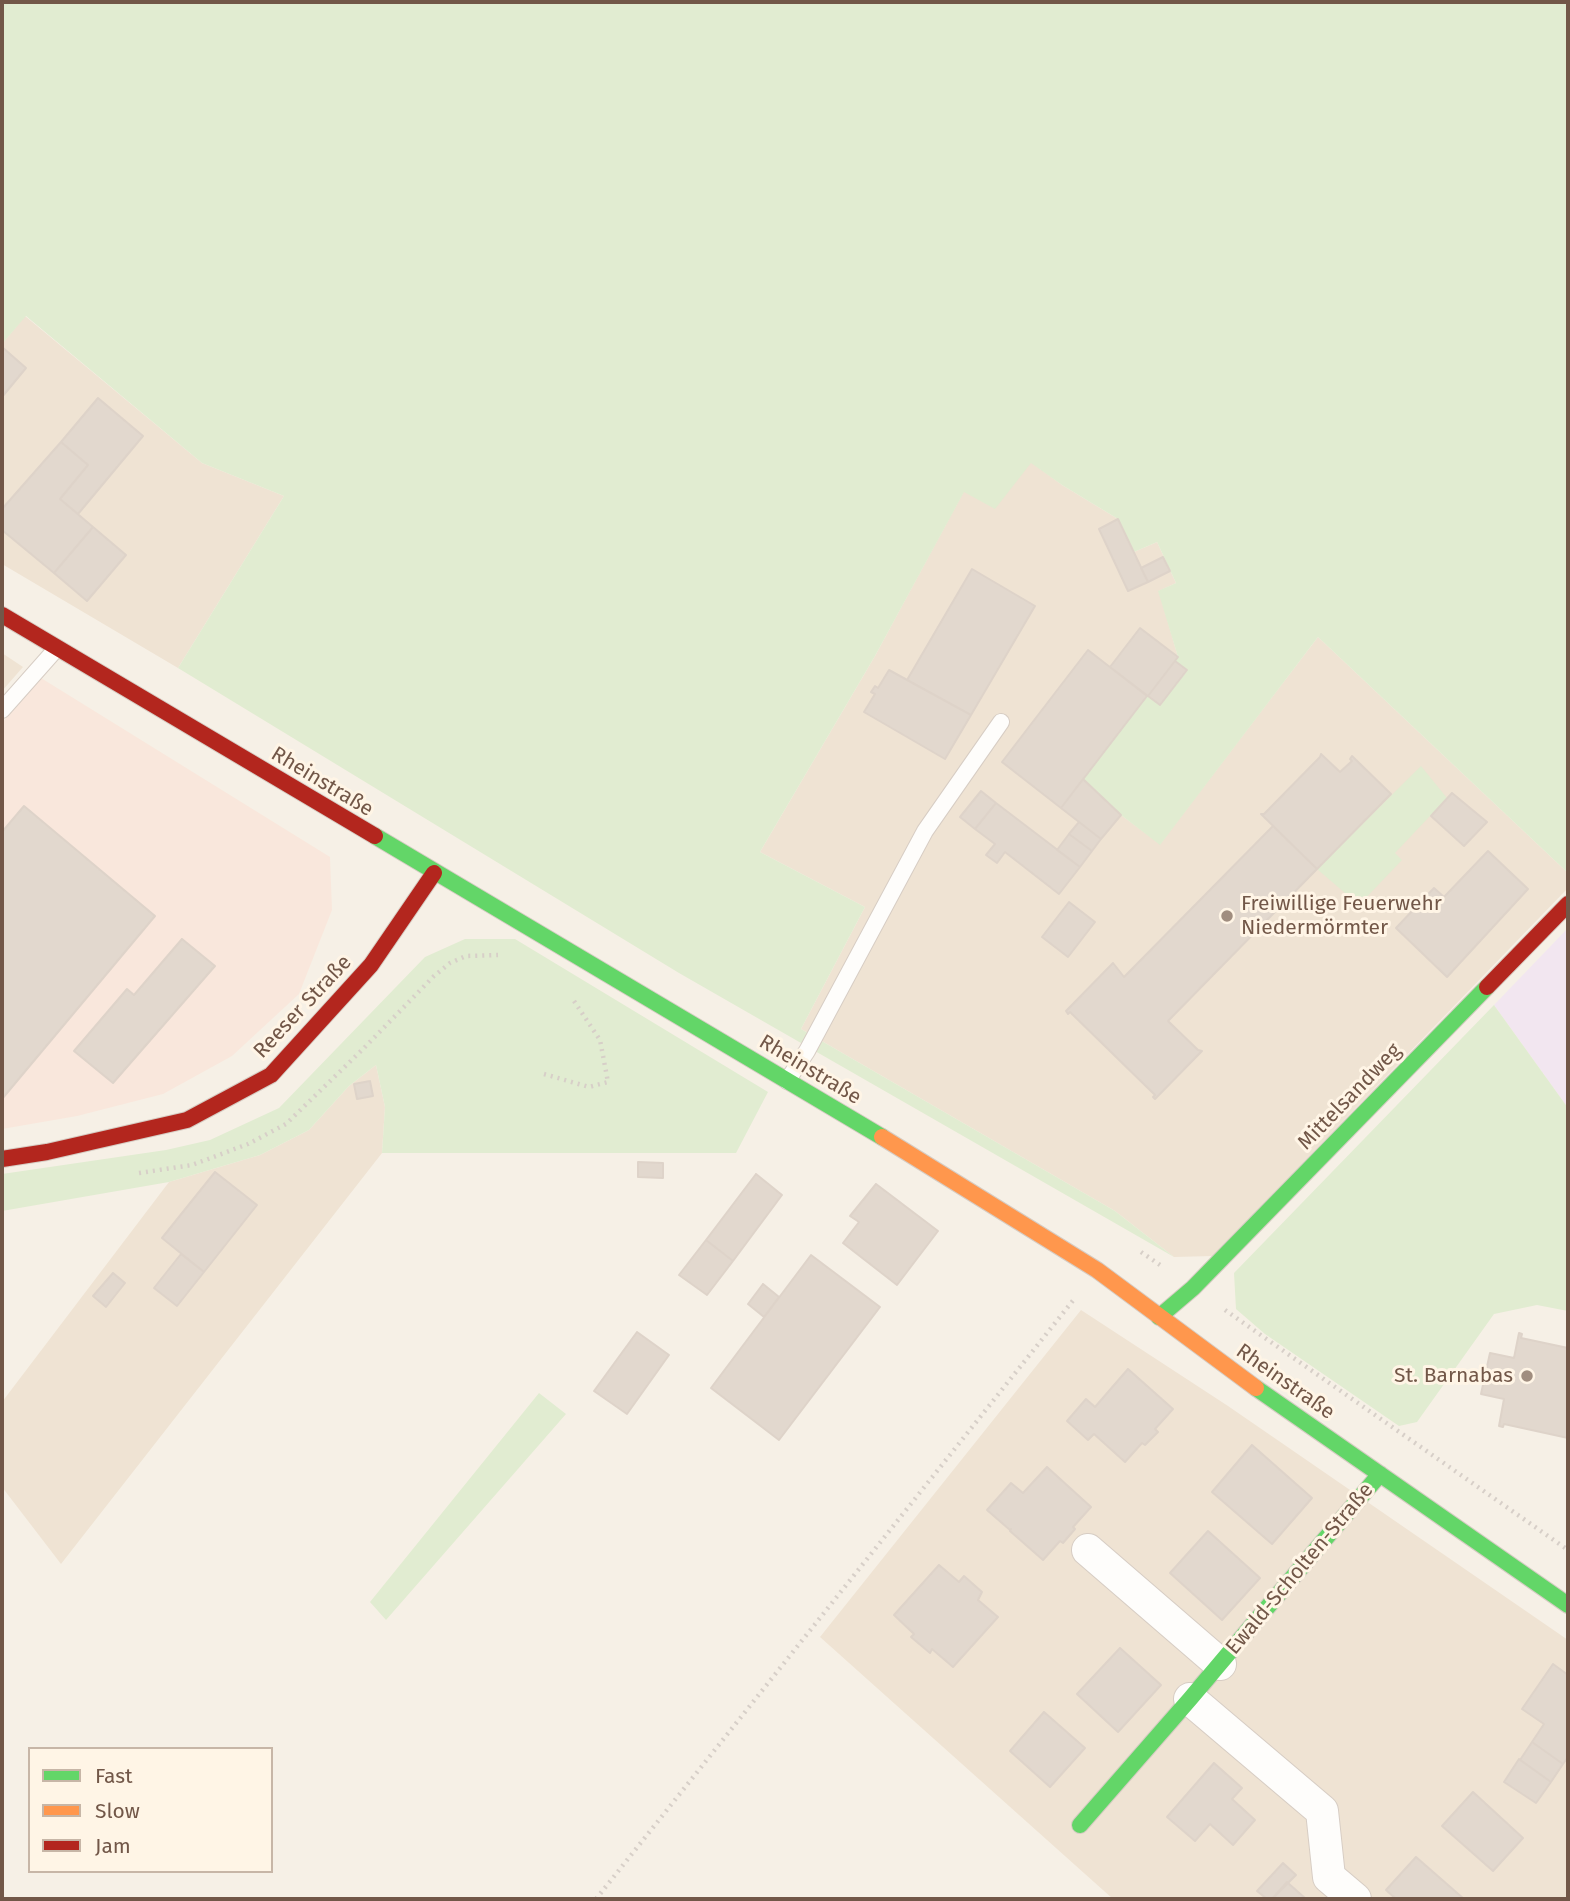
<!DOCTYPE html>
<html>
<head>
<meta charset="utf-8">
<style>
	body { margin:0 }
	#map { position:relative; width:1570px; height:1901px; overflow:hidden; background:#f6f0e6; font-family:"Fira Sans",sans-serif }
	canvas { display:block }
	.frame { position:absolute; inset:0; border:4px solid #725748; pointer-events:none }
	.legend { position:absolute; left:28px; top:1747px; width:245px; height:126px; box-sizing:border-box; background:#fff5e6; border:2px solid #c7b6a7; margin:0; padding:9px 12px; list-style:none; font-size:21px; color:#725748 }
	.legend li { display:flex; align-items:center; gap:14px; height:35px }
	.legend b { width:35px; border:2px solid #c7b6a7 }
</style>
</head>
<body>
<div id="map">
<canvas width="1570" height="1901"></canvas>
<div class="frame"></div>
<ul class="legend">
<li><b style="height:9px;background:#63d668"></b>Fast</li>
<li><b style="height:9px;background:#ff974d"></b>Slow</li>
<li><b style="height:9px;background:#b3261e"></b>Jam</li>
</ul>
</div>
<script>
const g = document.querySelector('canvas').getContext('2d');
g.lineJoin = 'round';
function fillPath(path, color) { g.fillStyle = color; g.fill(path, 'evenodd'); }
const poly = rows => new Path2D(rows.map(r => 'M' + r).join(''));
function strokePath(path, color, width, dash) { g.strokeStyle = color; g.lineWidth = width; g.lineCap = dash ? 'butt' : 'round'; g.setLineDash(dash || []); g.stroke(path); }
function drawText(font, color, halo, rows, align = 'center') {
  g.font = font + ' "Fira Sans",sans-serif'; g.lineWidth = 6; g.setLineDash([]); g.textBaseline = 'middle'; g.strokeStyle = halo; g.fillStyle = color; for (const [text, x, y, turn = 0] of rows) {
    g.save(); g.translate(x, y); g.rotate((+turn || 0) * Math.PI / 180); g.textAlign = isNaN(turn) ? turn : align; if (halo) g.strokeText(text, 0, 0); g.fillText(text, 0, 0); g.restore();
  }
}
fillPath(poly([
	[25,316,202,463,284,496,178,668,2,564,2,344],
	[1031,462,1062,485,1118,519,1134,552,1157,542,1176,583,1159,591,1178,657,1187,670,1160,705,1121,815,1160,844,1318,637,1568,873,1568,888,1213,1256,1174,1257,1115,1211,801,1029,865,907,760,852,875,656,964,491],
	[2,653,23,667,2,691],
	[376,1065,385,1107,382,1153,61,1564,2,1487,2,1402,169,1182,260,1155,309,1130,349,1086],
	[1081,1310,1228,1406,1568,1640,1568,1899,1113,1899,820,1637]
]), '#efe3d3');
fillPath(poly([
	[41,678,330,857,332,910,299,994,232,1056,163,1094,77,1116,2,1129,2,723]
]), '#f9e7dc');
fillPath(poly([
	[1568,928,1568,1108,1494,1005]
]), '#f2e6f0');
fillPath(poly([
	[2,2,1568,2,1568,873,1318,637,1160,845,1121,815,1083,779,1147,696,1160,705,1187,671,1175,661,1178,657,1158,591,1176,583,1157,542,1134,552,1118,519,1062,485,1031,463,995,509,964,492,875,656,760,852,865,907,801,1029,1115,1211,1174,1257,679,973,178,668,284,496,202,463,26,316,2,344],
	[1421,766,1447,798,1395,853,1402,860,1359,905,1317,869],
	[465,939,515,939,768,1092,736,1153,382,1153,385,1107,376,1065,349,1086,309,1130,260,1155,169,1182,2,1211,2,1174,166,1150,210,1140,279,1108,425,957],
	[1494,1005,1568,1108,1568,1311,1537,1305,1494,1314,1417,1422,1399,1426,1265,1334,1236,1309,1234,1273],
	[539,1393,566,1414,386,1620,370,1602]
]), '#e1ecd1');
const building = poly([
	[2,347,26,368,2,397,2,347],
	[98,398,143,436,78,514,60,499,88,465,61,442,98,398],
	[61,442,88,465,60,499,93,527,54,573,2,530,2,509,61,442],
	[1118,519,1148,582,1128,591,1099,529,1118,519],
	[93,527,126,555,87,601,54,573,93,527],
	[1163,557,1170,571,1148,582,1141,568,1163,557],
	[972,569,1035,606,971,715,907,680,972,569],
	[1140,628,1178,657,1148,696,1110,667,1140,628],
	[1088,650,1147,696,1061,808,1002,762,1088,650],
	[1175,661,1187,670,1160,705,1148,696,1175,661],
	[889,670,971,715,945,759,864,712,875,694,871,692,875,686,878,688,889,670],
	[1321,754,1340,772,1352,761,1350,759,1352,756,1391,794,1317,869,1261,814,1264,814,1320,757,1321,754],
	[1083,779,1121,815,1101,839,1061,808,1083,779],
	[981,791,996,803,975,829,960,817,981,791],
	[1452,793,1487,822,1464,846,1431,816,1452,793],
	[996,803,1080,867,1059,894,1005,852,997,863,986,855,995,844,975,829,996,803],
	[24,806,155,916,2,1099,2,832,24,806],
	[1079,822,1101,839,1092,851,1069,834,1079,822],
	[1273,826,1317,869,1168,1021,1198,1050,1202,1051,1155,1099,1153,1097,1155,1095,1070,1012,1068,1014,1066,1011,1113,963,1124,977,1273,826],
	[1069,834,1092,851,1080,867,1057,850,1069,834],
	[1488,851,1528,889,1447,977,1396,928,1434,888,1444,897,1488,851],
	[1069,902,1095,922,1068,957,1042,937,1069,902],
	[182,939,215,966,113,1083,74,1051,127,989,134,995,182,939],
	[370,1081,373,1096,357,1099,354,1084,370,1081],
	[638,1162,663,1163,663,1178,638,1177,638,1162],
	[215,1172,257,1205,204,1272,162,1238,215,1172],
	[756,1174,782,1195,733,1261,706,1240,756,1174],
	[876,1184,938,1231,897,1285,843,1243,859,1222,850,1216,876,1184],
	[706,1240,733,1261,707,1295,679,1275,706,1240],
	[181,1254,204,1272,177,1306,154,1288,181,1254],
	[811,1255,880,1307,779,1440,711,1388,811,1255],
	[113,1273,125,1283,106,1307,93,1296,113,1273],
	[763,1284,779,1297,764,1317,748,1304,763,1284],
	[637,1332,669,1355,627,1414,594,1391,637,1332],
	[1519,1333,1522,1334,1521,1338,1568,1348,1568,1438,1504,1424,1503,1427,1499,1426,1504,1399,1481,1394,1490,1353,1514,1358,1519,1333],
	[1128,1369,1173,1409,1155,1429,1158,1432,1145,1445,1142,1443,1125,1462,1094,1434,1088,1440,1067,1421,1086,1399,1095,1407,1128,1369],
	[1252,1445,1312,1498,1272,1544,1212,1492,1252,1445],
	[1047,1467,1091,1507,1073,1527,1075,1529,1063,1543,1060,1541,1043,1560,1010,1531,1011,1529,1010,1530,987,1510,1011,1483,1023,1493,1047,1467],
	[1208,1531,1260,1578,1222,1620,1170,1573,1208,1531],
	[939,1565,959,1582,964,1576,982,1592,978,1600,998,1617,953,1667,932,1649,930,1653,911,1637,914,1634,894,1615,939,1565],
	[1120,1648,1161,1685,1118,1732,1077,1694,1120,1648],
	[1553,1664,1568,1675,1568,1757,1563,1764,1532,1742,1544,1724,1522,1709,1553,1664],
	[1044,1712,1085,1748,1050,1787,1010,1751,1044,1712],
	[1532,1742,1563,1764,1551,1782,1520,1760,1532,1742],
	[1519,1759,1551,1782,1536,1803,1504,1782,1519,1759],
	[1214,1763,1242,1788,1232,1799,1255,1820,1233,1845,1210,1824,1195,1841,1167,1817,1214,1763],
	[1473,1792,1523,1838,1493,1871,1442,1826,1473,1792],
	[1416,1857,1464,1899,1396,1899,1386,1890,1416,1857],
	[1283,1863,1296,1875,1272,1899,1267,1899,1257,1891,1283,1863],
	[1287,1882,1288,1883,1306,1899,1272,1899,1287,1882]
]);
fillPath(building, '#e2d8ce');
strokePath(building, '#ded3c9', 2);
const lane = poly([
	[2,710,57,648],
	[787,1081,807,1051,925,831,1001,722]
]);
const street = poly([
	[1088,1550,1220,1664],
	[1190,1699,1322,1811,1329,1877,1355,1899]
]);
const fast = poly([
	[375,836,882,1137],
	[1159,1317,1193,1288,1487,987],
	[1256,1388,1568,1605],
	[1080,1825,1190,1699,1380,1474]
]);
const slow = poly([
	[882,1137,1097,1270,1256,1388]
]);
const jam = poly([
	[2,615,375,836],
	[1487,987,1568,904],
	[2,1159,47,1152,187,1120,271,1075,371,965,434,873]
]);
strokePath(lane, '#d7cdc4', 18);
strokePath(street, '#d7cdc4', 34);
strokePath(fast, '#d6ccc3', 18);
strokePath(slow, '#d6ccc3', 18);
strokePath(jam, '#d6ccc3', 18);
strokePath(poly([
	[544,1074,589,1087,608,1082,600,1040,574,1001],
	[139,1173,192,1165,248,1144,286,1124,363,1049,434,976,450,963,466,956,498,955],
	[1141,1252,1163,1267],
	[1225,1310,1568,1550],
	[596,1899,1075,1298]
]), '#d7cfc8', 4.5, [2, 5]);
strokePath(lane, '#fefdfb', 16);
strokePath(street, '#fefdfb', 32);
strokePath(fast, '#63d668', 16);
strokePath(slow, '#ff974d', 16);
strokePath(jam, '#b3261e', 16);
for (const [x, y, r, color] of [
	[1227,916,7,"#a08d7f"],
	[1527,1376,7,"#a08d7f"]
]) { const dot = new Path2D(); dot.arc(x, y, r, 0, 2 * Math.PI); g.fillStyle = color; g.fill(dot); strokePath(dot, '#fff5e6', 2.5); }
drawText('21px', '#725748', '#fff5e6', [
	["Rheinstraße",322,782,31],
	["Reeser Straße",303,1007,-47],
	["Rheinstraße",810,1070,31],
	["Mittelsandweg",1350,1097,-46],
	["Rheinstraße",1285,1382,35],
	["Ewald-Scholten-Straße",1300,1569,-50]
]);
drawText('21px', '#725748', '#fff5e6', [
	["Freiwillige Feuerwehr",1241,904],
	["Niedermörmter",1241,928],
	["St. Barnabas",1513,1376,"right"]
], 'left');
</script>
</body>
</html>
